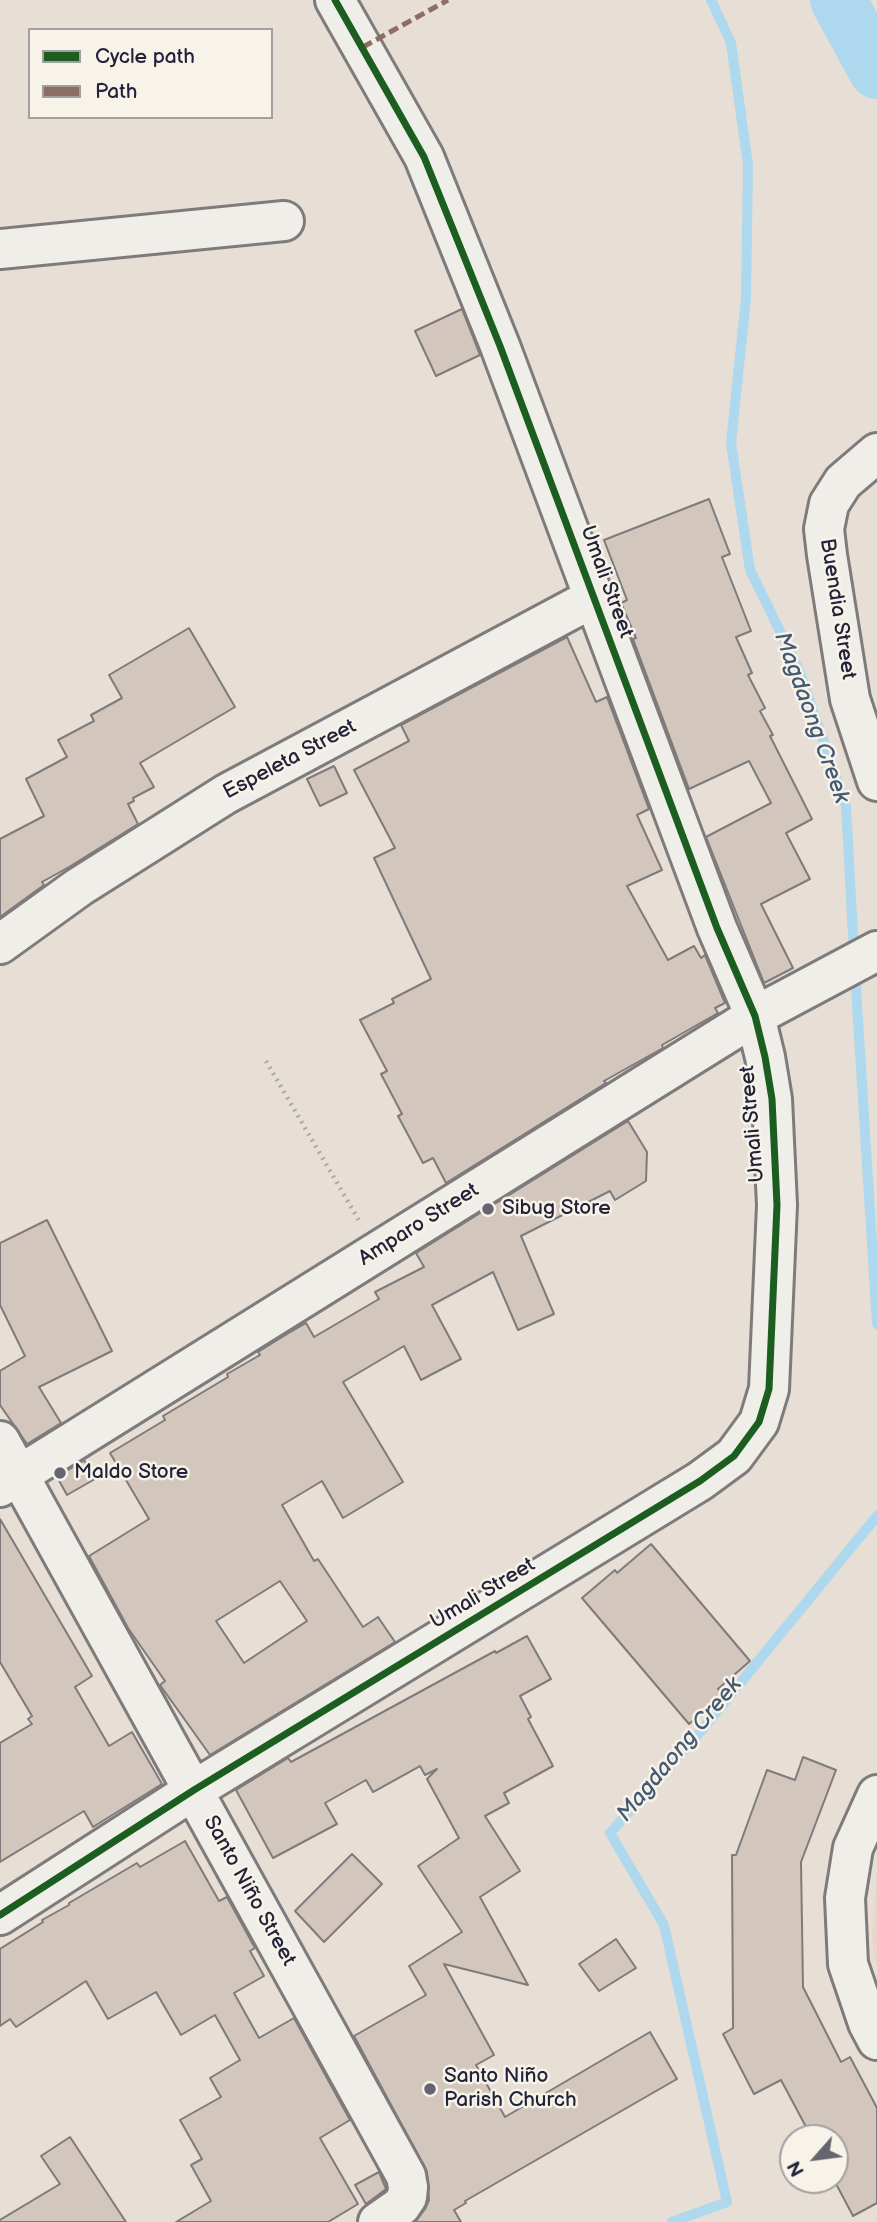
<!DOCTYPE html>
<html>
<head>
<meta charset="utf-8">
<style>
	body { margin:0 }
	#map { position:relative; width:877px; height:2222px; overflow:hidden; background:#e7ded5; font-family:"Balsamiq Sans",sans-serif }
	canvas { display:block }
	.legend { position:absolute; left:28px; top:28px; width:245px; height:91px; box-sizing:border-box; background:#f7f3e8; border:2px solid #a29fa3; margin:0; padding:9px 12px; list-style:none; font-size:21px; color:#22223b }
	.legend li { display:flex; align-items:center; gap:14px; height:35px }
	.legend b { width:35px; border:2px solid #a29fa3 }
	.north { position:absolute; left:779px; top:2124px; width:70px; height:70px; box-sizing:border-box; background:#f7f3e8; border:2px solid #a29fa3; border-radius:50%; rotate:242deg; font-size:19px; font-weight:700; line-height:28px; text-align:center; color:#22223b }
	.north::after { content:''; display:block; margin:auto; width:24px; height:32px; background:#676471; clip-path:polygon(50% 0,100% 100%,50% 72%,0 100%) }
</style>
</head>
<body>
<div id="map">
<canvas width="877" height="2222"></canvas>
<ul class="legend">
<li><b style="height:9px;background:#1b5e20"></b>Cycle path</li>
<li><b style="height:9px;background:#8d6e63"></b>Path</li>
</ul>
<div class="north">N</div>
</div>
<script>
const g = document.querySelector('canvas').getContext('2d');
g.lineJoin = 'round';
function fillPath(path, color) { g.fillStyle = color; g.fill(path, 'evenodd'); }
const poly = rows => new Path2D(rows.map(r => 'M' + r).join(''));
function strokePath(path, color, width, dash) { g.strokeStyle = color; g.lineWidth = width; g.lineCap = dash ? 'butt' : 'round'; g.setLineDash(dash || []); g.stroke(path); }
function drawText(font, color, halo, rows, align = 'center') {
  g.font = font + ' "Balsamiq Sans",sans-serif'; g.lineWidth = 5; g.setLineDash([]); g.textBaseline = 'middle'; g.strokeStyle = halo; g.fillStyle = color; for (const [text, x, y, turn = 0] of rows) {
    g.save(); g.translate(x, y); g.rotate((+turn || 0) * Math.PI / 180); g.textAlign = isNaN(turn) ? turn : align; if (halo) g.strokeText(text, 0, 0); g.fillText(text, 0, 0); g.restore();
  }
}
fillPath(poly([
	[877,1871,877,1963,874,1958,872,1934]
]), '#e9d6c6');
strokePath(poly([
	[711,0,731,43,748,165,746,298,731,443,750,570,799,670,846,806,854,953],
	[855,972,877,1324],
	[672,2222,727,2202,664,1925,610,1833,701,1731,877,1516]
]), '#aed8ee', 10);
strokePath(poly([
	[838,0,877,71]
]), '#aed8ee', 56);
const building = poly([
	[462,309,480,355,436,376,415,331,462,309],
	[709,499,730,554,722,557,751,631,736,637,752,673,748,675,765,708,760,711,773,735,770,736,812,819,786,833,810,879,761,904,793,968,764,983,706,837,771,803,749,761,689,789,633,639,636,638,621,603,627,600,604,540,709,499],
	[189,628,235,707,140,763,154,787,133,798,134,801,128,804,138,824,69,867,42,882,44,885,0,917,0,839,44,816,26,779,67,757,58,740,94,721,91,715,122,698,109,675,189,628],
	[567,637,596,702,607,697,649,809,637,815,662,870,627,886,668,960,694,946,701,958,705,955,725,1003,715,1008,718,1013,662,1045,663,1048,604,1081,606,1083,446,1183,433,1158,423,1163,398,1116,402,1114,381,1074,387,1071,360,1020,394,1003,392,999,431,979,374,858,395,848,354,770,409,741,401,725,567,637],
	[334,766,347,793,320,806,307,779,334,766],
	[628,1121,647,1152,646,1181,615,1200,610,1191,521,1236,554,1314,518,1330,493,1272,432,1305,461,1359,421,1380,404,1346,343,1382,403,1482,343,1518,322,1481,282,1505,314,1561,318,1559,363,1627,378,1617,395,1642,210,1755,160,1685,165,1681,128,1628,89,1556,149,1519,110,1453,165,1420,163,1416,228,1377,227,1374,260,1355,258,1352,287,1334,306,1323,314,1337,379,1299,375,1292,424,1267,416,1253,628,1121],
	[280,1581,307,1621,244,1663,216,1621,280,1581],
	[47,1220,112,1351,39,1387,61,1423,27,1444,0,1405,0,1371,25,1356,0,1305,0,1243,47,1220],
	[84,1460,95,1479,67,1495,57,1477,84,1460],
	[0,1519,92,1676,75,1687,109,1746,132,1732,162,1784,93,1827,84,1811,0,1862,0,1743,32,1724,28,1719,32,1716,0,1662,0,1519],
	[651,1544,750,1661,718,1689,724,1695,689,1724,582,1598,615,1570,617,1573,651,1544],
	[527,1636,551,1679,520,1696,531,1717,528,1719,553,1766,504,1793,509,1803,485,1816,520,1871,480,1897,528,1985,444,1964,494,2055,476,2065,505,2117,650,2032,677,2079,465,2201,466,2203,454,2210,461,2222,415,2222,425,2209,429,2200,427,2172,354,2036,426,1995,409,1966,462,1932,418,1866,459,1838,427,1779,437,1769,425,1775,420,1766,373,1792,366,1780,325,1803,337,1824,273,1858,236,1790,288,1758,291,1762,495,1651,496,1653,527,1636],
	[803,1757,836,1770,801,1862,803,1987,841,2062,850,2057,877,2108,877,2203,853,2216,834,2180,835,2138,812,2138,781,2080,754,2094,723,2034,733,2028,732,1855,736,1855,767,1770,795,1780,803,1757],
	[185,1841,219,1901,227,1897,255,1948,250,1951,264,1976,234,1993,259,2038,294,2018,350,2120,320,2138,358,2204,328,2222,176,2222,211,2201,191,2165,202,2159,180,2120,221,2097,210,2078,240,2060,215,2015,181,2035,156,1992,108,2019,86,1981,16,2027,10,2019,0,2026,0,1949,43,1922,42,1920,69,1905,69,1903,137,1863,140,1867,185,1841],
	[352,1854,382,1884,324,1942,295,1911,352,1854],
	[616,1939,636,1968,599,1991,579,1964,616,1939],
	[70,2137,126,2222,0,2222,0,2220,60,2184,41,2156,70,2137],
	[379,2172,386,2189,366,2204,355,2185,379,2172]
]);
fillPath(building, '#d3c6bc');
strokePath(building, '#7f7b7c', 2);
const minor = poly([
	[0,249,284,221],
	[877,453,843,482,829,504,824,529,827,555,850,699,877,781],
	[0,944,79,887,226,794,593,598],
	[0,1441,406,2176,408,2187,407,2197,401,2206,378,2222],
	[0,1487,755,1016,877,951],
	[877,1795,853,1848,845,1898,848,1964,868,2023,877,2040],
	[0,1915,194,1790,700,1481,734,1456,759,1422,769,1389,777,1205,772,1099,765,1057,755,1016,717,928,500,346,424,157,335,0]
]);
strokePath(minor, '#7f7b7c', 44);
strokePath(poly([
	[266,1061,361,1224]
]), '#aca9aa', 4.5, [2, 5]);
strokePath(minor, '#f0eee9', 38);
strokePath(poly([
	[363,47,448,0]
]), '#8d6e63', 5, [10, 5]);
strokePath(poly([
	[0,1915,194,1790,700,1481,734,1456,759,1422,769,1389,777,1205,772,1099,765,1057,755,1016,717,928,500,346,424,157,335,0]
]), '#1b5e20', 7);
for (const [x, y, r, color] of [
	[488,1209,7,"#676471"],
	[60,1473,7,"#676471"],
	[430,2089,7,"#676471"]
]) { const dot = new Path2D(); dot.arc(x, y, r, 0, 2 * Math.PI); g.fillStyle = color; g.fill(dot); strokePath(dot, '#f7f3e8', 2.5); }
drawText('21px', '#22223b', '#f7f3e8', [
	["Umali Street",606,582,70],
	["Buendia Street",837,609,81],
	["Espeleta Street",290,760,-28],
	["Umali Street",753,1124,-95],
	["Amparo Street",419,1225,-32],
	["Umali Street",483,1594,-31],
	["Santo Niño Street",249,1891,61]
]);
drawText('21px', '#22223b', '#f7f3e8', [
	["Sibug Store",502,1209],
	["Maldo Store",74,1473],
	["Santo Niño",444,2077],
	["Parish Church",444,2101]
], 'left');
drawText('italic 23px', '#455874', '#f7f3e8', [
	["Magdaong Creek",811,718,70],
	["Magdaong Creek",680,1750,-50]
]);
</script>
</body>
</html>
